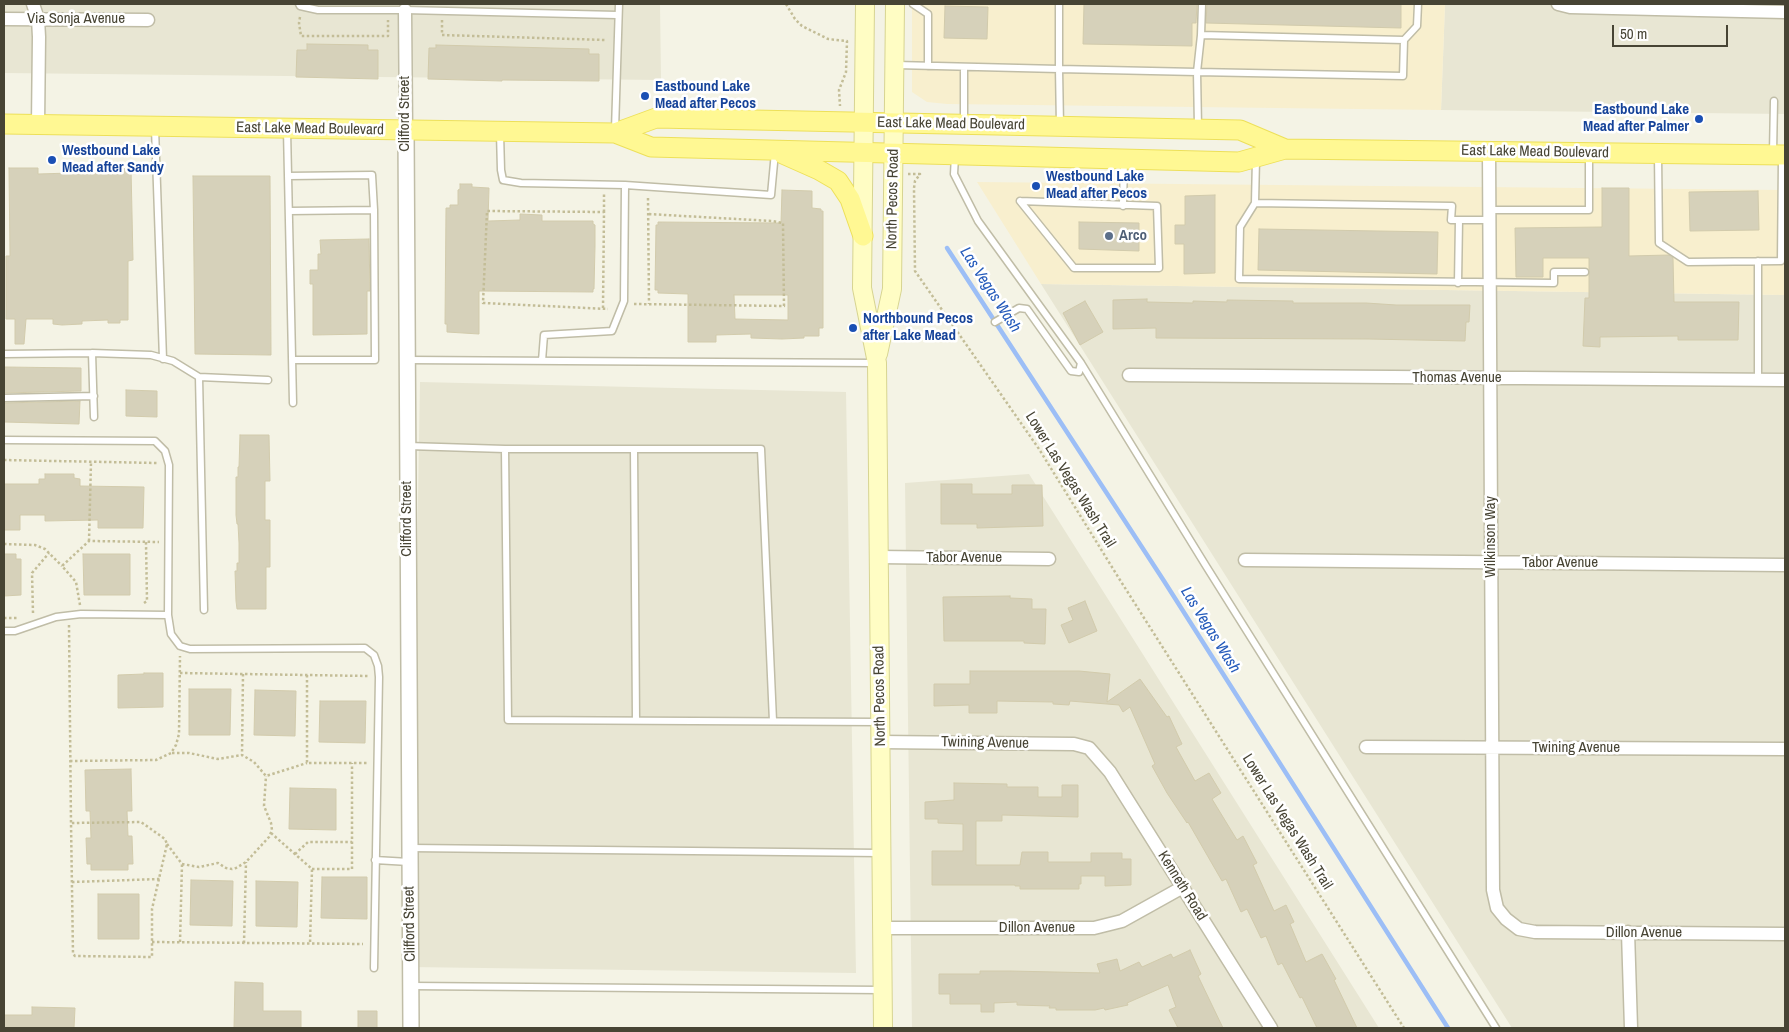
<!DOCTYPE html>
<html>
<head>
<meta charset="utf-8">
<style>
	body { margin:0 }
	#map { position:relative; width:1789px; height:1032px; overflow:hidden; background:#f4f3e5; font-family:"Archivo Narrow",sans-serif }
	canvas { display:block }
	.frame { position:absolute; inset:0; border:5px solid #474434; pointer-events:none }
	.scale { position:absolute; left:1612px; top:25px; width:116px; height:22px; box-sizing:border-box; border:2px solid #474434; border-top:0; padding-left:6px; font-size:15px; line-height:18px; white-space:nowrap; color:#474434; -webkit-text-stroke:4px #fff; paint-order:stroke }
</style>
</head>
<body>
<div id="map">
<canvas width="1789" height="1032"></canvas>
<div class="frame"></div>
<div class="scale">50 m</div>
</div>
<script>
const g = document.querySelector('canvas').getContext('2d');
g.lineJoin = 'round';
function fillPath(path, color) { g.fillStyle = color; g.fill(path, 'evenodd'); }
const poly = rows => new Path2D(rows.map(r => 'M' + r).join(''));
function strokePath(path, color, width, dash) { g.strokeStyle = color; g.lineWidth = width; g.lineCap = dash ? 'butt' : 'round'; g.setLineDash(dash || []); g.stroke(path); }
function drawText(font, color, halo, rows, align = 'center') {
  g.font = font + ' "Archivo Narrow",sans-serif'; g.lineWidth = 5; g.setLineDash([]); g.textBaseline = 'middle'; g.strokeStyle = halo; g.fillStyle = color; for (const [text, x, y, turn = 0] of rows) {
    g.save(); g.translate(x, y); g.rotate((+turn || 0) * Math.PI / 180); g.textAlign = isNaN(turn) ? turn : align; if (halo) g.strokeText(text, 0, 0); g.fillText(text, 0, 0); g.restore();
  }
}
fillPath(poly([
	[4,4,660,4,661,80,4,73],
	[1445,4,1785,4,1785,114,1441,110],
	[1041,284,1785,295,1785,1028,1512,1028],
	[420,382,846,392,856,973,410,967],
	[1029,474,1379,1028,912,1028,905,483]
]), '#e8e6d3');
fillPath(poly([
	[912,4,1445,4,1441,110,947,104,927,102,912,92],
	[977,182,1785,190,1785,295,1041,284]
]), '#f8efce');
strokePath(poly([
	[947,248,1164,581,1448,1028]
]), '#9cbef6', 4.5);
const building = poly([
	[1084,4,1197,4,1196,23,1192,23,1192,46,1083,44,1084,4],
	[1207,4,1401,4,1401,28,1206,23,1207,4],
	[945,6,988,7,987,39,944,38,945,6],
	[307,44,368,45,368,50,378,50,378,79,296,77,297,50,307,50,307,44],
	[436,45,589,49,589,54,599,54,599,81,502,80,502,81,428,79,429,48,436,48,436,45],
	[9,168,38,168,38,174,103,172,102,169,131,168,133,260,128,261,128,320,120,320,120,323,108,323,108,320,82,321,82,324,62,325,53,324,53,319,26,319,24,344,15,344,15,319,6,319,6,256,10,256,9,168],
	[193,176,270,176,271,355,195,354,193,176],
	[460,184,472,184,472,187,489,188,488,221,520,220,520,214,542,215,542,221,593,221,593,224,595,225,595,246,594,289,593,289,593,292,479,291,479,334,447,332,447,324,445,324,446,208,450,208,450,205,458,205,458,190,460,189,460,184],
	[1602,188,1629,188,1629,256,1669,255,1673,258,1674,302,1739,302,1738,340,1678,340,1678,336,1600,337,1600,347,1583,346,1585,298,1589,298,1589,258,1543,258,1543,277,1516,277,1515,228,1602,227,1602,188],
	[782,190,812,191,812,208,821,209,821,211,823,211,823,328,819,328,819,336,804,336,804,338,782,339,751,338,751,334,716,335,716,342,688,342,688,294,658,293,658,290,655,290,656,225,658,225,658,222,781,223,782,190],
	[734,295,788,295,788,320,735,319,734,295],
	[1758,191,1759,230,1690,231,1689,192,1758,191],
	[1215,195,1215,273,1184,274,1184,244,1175,244,1175,225,1185,225,1185,196,1215,195],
	[1079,222,1139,223,1139,251,1079,249,1079,222],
	[1259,229,1438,232,1437,274,1258,270,1259,229],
	[369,239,370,291,367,291,367,334,313,335,313,284,310,284,310,270,318,270,318,254,321,254,320,240,369,239],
	[1147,299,1147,302,1193,303,1193,301,1227,302,1227,300,1293,301,1293,303,1366,303,1396,305,1470,305,1469,322,1466,322,1465,341,1369,339,1156,338,1156,328,1113,329,1113,300,1147,299],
	[1085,301,1103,332,1080,345,1063,313,1085,301],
	[4,367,81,368,81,391,4,393,4,367],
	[126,390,157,391,157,417,126,416,126,390],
	[80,401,79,424,4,422,4,403,80,401],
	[240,435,269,435,270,481,265,481,265,520,270,520,270,567,266,567,266,609,237,609,236,601,235,571,237,571,237,563,239,563,239,543,238,524,237,524,236,515,236,477,238,477,238,467,239,467,240,435],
	[45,474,74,474,74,478,80,479,80,486,144,487,143,528,98,528,98,520,45,521,45,515,20,515,20,530,4,530,4,484,39,484,39,479,45,479,45,474],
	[941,484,972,484,972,494,1012,494,1012,485,1042,485,1043,526,977,528,977,524,941,524,941,484],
	[4,554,16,554,16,559,21,559,21,595,4,596,4,554],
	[83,554,130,554,130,595,84,595,83,554],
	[1010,596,1010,598,1032,599,1032,609,1046,609,1045,644,1024,643,1024,641,944,641,943,597,1010,596],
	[1085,601,1097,631,1069,643,1061,625,1073,620,1068,608,1085,601],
	[970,671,1079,671,1110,674,1107,702,1140,679,1167,717,1169,716,1182,744,1176,747,1195,781,1209,773,1221,793,1212,799,1237,840,1243,836,1257,863,1253,865,1274,911,1286,905,1294,922,1290,924,1306,962,1322,954,1336,979,1334,980,1357,1028,1317,1028,1302,997,1300,998,1282,963,1278,965,1266,936,1261,938,1247,909,1241,912,1226,879,1222,881,1188,822,1187,823,1167,793,1152,766,1155,764,1130,707,1123,712,1119,705,1070,701,1069,705,1053,704,1053,702,997,701,997,713,969,713,969,705,934,706,934,684,970,684,970,671],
	[144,673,163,673,163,707,118,708,118,675,144,674,144,673],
	[189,689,231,689,230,735,189,735,189,689],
	[255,690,296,691,295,736,254,735,255,690],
	[320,701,366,701,365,743,319,742,320,701],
	[131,769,132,811,127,811,128,836,132,836,133,864,128,864,128,870,91,870,91,864,87,864,86,838,91,838,90,811,86,811,85,770,131,769],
	[954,783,1007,784,1007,787,1038,787,1038,797,1062,797,1062,785,1078,785,1078,817,1002,815,1002,821,976,821,976,865,1020,865,1022,852,1048,852,1048,862,1091,862,1091,853,1122,853,1122,859,1131,859,1131,885,1105,886,1105,876,1081,876,1081,884,1079,884,1079,889,1020,889,1020,886,1015,886,1015,885,932,885,932,851,963,851,963,824,938,823,938,819,925,819,925,802,954,800,954,783],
	[290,788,336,789,336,830,289,829,290,788],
	[322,877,367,877,367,919,321,918,322,877],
	[191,880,233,881,232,926,190,925,191,880],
	[256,881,298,882,297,927,256,926,256,881],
	[98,894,139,894,139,939,98,939,98,894],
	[1190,950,1201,974,1198,976,1223,1028,1178,1028,1169,1010,1176,1007,1168,985,1127,1003,1128,1005,1105,1010,1104,1008,1095,1010,1056,1010,1056,1008,1049,1008,1050,1006,1017,1005,1017,1002,994,1003,994,1012,981,1012,981,1004,950,1004,950,994,939,994,939,974,980,974,980,971,1010,971,1100,973,1097,964,1117,959,1120,971,1139,962,1142,967,1171,954,1173,958,1190,950],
	[235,982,263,983,263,1011,301,1011,301,1028,234,1028,235,982],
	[32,1007,75,1008,74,1028,4,1028,4,1015,32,1015,32,1007],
	[358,1011,377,1011,377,1028,358,1028,358,1011]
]);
fillPath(building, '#d6d1ba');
strokePath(building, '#d2cbac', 1);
const service = poly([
	[299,4,300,6,318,10,405,10,617,15],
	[913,4,928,14,928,66],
	[1059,4,1059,69,1197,72,1198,127],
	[1201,35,1404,40,1403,76,1197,72,1201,35],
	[1201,35,1202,4],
	[1404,40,1417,26,1418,4],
	[896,65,1059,69,1060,126],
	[964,123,964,67],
	[155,128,163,359],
	[287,130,293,403],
	[615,130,619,4],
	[500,133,501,170,503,180,521,183,625,185,771,195,775,152],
	[1773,153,1774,101],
	[1658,154,1659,243,1688,262,1781,261,1782,158],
	[955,156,954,174,978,221,1081,363,1079,372,1071,371,1027,309,1019,308,995,322],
	[1256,159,1255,203,1452,206,1451,220,1489,220],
	[288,176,372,175,374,210],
	[1020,201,1157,206,1159,268,1074,268,1020,201],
	[1255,203,1240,227,1239,279,1554,283,1554,272,1585,272],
	[1123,206,1124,161],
	[1489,210,1589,210,1589,154],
	[289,211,374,210,375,360,293,360],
	[1458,283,1459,220],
	[92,353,94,417],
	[4,354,92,353,151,355,173,361,199,377,268,380],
	[408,360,875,363],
	[542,361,544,335,612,331,624,301,625,185],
	[1081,363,1206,566,1496,1028],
	[199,377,204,610],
	[1758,380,1758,261],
	[4,398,94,396],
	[4,440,155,441,165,451,169,465,168,615],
	[408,446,505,449,761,449,773,721],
	[505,449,508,720,879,722],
	[634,449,636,720],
	[4,631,15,631,56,617,81,614,168,615,171,634,180,646,190,649,365,648,374,655,378,666,379,677,374,968],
	[410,848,880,853],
	[375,860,409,862],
	[411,986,881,990]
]);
const minor = poly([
	[33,4,38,19,39,37,38,125],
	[1558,4,1570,7,1785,12],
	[405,10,406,130],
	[4,19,148,20],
	[1489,151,1493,890,1497,908,1506,919,1519,929,1535,932,1785,934],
	[1129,375,1785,380],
	[878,557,1049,559],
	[1245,560,1785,565],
	[880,742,1074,744,1089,748,1110,772,1271,1028],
	[1366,747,1785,749],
	[882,928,1094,928,1122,921,1183,887],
	[1628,932,1631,1028]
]);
const tertiary = poly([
	[406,130,411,1028]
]);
const secondary = poly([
	[865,4,862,288,877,363,883,1028],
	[878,354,892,289,895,4]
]);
const primary = poly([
	[4,124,615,133,651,147,1239,162,1285,149,1785,155],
	[615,133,656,118,1240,130,1285,149],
	[783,154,819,170,838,181,850,199,863,236]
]);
strokePath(service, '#c0bda7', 9);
strokePath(minor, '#c0bda7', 15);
strokePath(tertiary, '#c0bda7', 18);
strokePath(secondary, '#d7d491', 20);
strokePath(primary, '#ede05a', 21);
strokePath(poly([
	[786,4,795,19,802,26,828,39,847,41,846,72,839,90,840,106],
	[300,17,299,23,301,36,388,36,388,20],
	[442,20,442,35,606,40],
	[908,174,920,174,915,181,914,188,915,271,1039,449,1120,580,1404,1028],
	[648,198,649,304],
	[604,212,604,194],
	[634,304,784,306,783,223,772,221,648,214],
	[603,308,604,212,487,211,483,303,608,309],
	[4,460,157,463],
	[89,541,91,462],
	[4,544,35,545,45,549,62,566],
	[144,603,147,601,146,542],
	[80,605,76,582,62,566,89,541,159,542],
	[33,613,32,573,49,553],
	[4,618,17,618],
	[69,625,71,823,73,954,75,956,152,957,152,909,167,844,165,839,141,822,71,823],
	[180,673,368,676],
	[243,674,242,755,254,762,266,776,307,763],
	[307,675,307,763,368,763],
	[172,753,189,753,218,759,242,755],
	[70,761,156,760,171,753,176,745,179,734,180,656],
	[271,833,312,869,310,944],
	[167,844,182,864,199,867,218,863,226,868,232,869,236,868,246,862,269,837,272,830,271,823,264,806,266,776],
	[295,854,308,842,352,842],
	[312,869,352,869,352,763],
	[72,882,160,879],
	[152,942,363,944],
	[180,942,182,864],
	[244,943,246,862]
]), '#c3bd97', 2.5, [2.5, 2.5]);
strokePath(service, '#fff', 6);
strokePath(minor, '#fff', 12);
strokePath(tertiary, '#fff', 15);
strokePath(secondary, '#fffdc4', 18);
strokePath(primary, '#fff893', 19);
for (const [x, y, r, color] of [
	[645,96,5,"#1a4fb4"],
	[1699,119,5,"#1a4fb4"],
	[52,160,5,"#1a4fb4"],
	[1036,186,5,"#1a4fb4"],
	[1109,236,5,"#5c6f8a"],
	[853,328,5,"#1a4fb4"]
]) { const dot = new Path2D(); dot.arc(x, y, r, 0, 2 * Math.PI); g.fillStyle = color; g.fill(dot); strokePath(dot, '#fff', 2); }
drawText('15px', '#474434', '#fff', [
	["Via Sonja Avenue",76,19],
	["Clifford Street",405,114,-90],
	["East Lake Mead Boulevard",951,124,1],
	["East Lake Mead Boulevard",310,129,1],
	["East Lake Mead Boulevard",1535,152,1],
	["North Pecos Road",893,199,-89],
	["Thomas Avenue",1457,378],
	["Lower Las Vegas Wash Trail",1070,480,58],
	["Clifford Street",407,519,-90],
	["Wilkinson Way",1491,537,-90],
	["Tabor Avenue",964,558],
	["Tabor Avenue",1560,563],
	["North Pecos Road",880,696,-91],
	["Twining Avenue",985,743,1],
	["Twining Avenue",1576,748],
	["Lower Las Vegas Wash Trail",1287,822,58],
	["Kenneth Road",1182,886,58],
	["Clifford Street",410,924,-91],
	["Dillon Avenue",1037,928],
	["Dillon Avenue",1644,933]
]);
drawText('bold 15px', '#164399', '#fff', [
	["Eastbound Lake",655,87],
	["Mead after Pecos",655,104],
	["Eastbound Lake",1689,110,"right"],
	["Mead after Palmer",1689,127,"right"],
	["Westbound Lake",62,151],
	["Mead after Sandy",62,168],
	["Westbound Lake",1046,177],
	["Mead after Pecos",1046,194],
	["Northbound Pecos",863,319],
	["after Lake Mead",863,336]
], 'left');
drawText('bold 15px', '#4e5e75', '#fff', [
	["Arco",1119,236]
], 'left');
drawText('italic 16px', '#255bbb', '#fff', [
	["Las Vegas Wash",990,290,57],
	["Las Vegas Wash",1210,630,58]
]);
</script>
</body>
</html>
